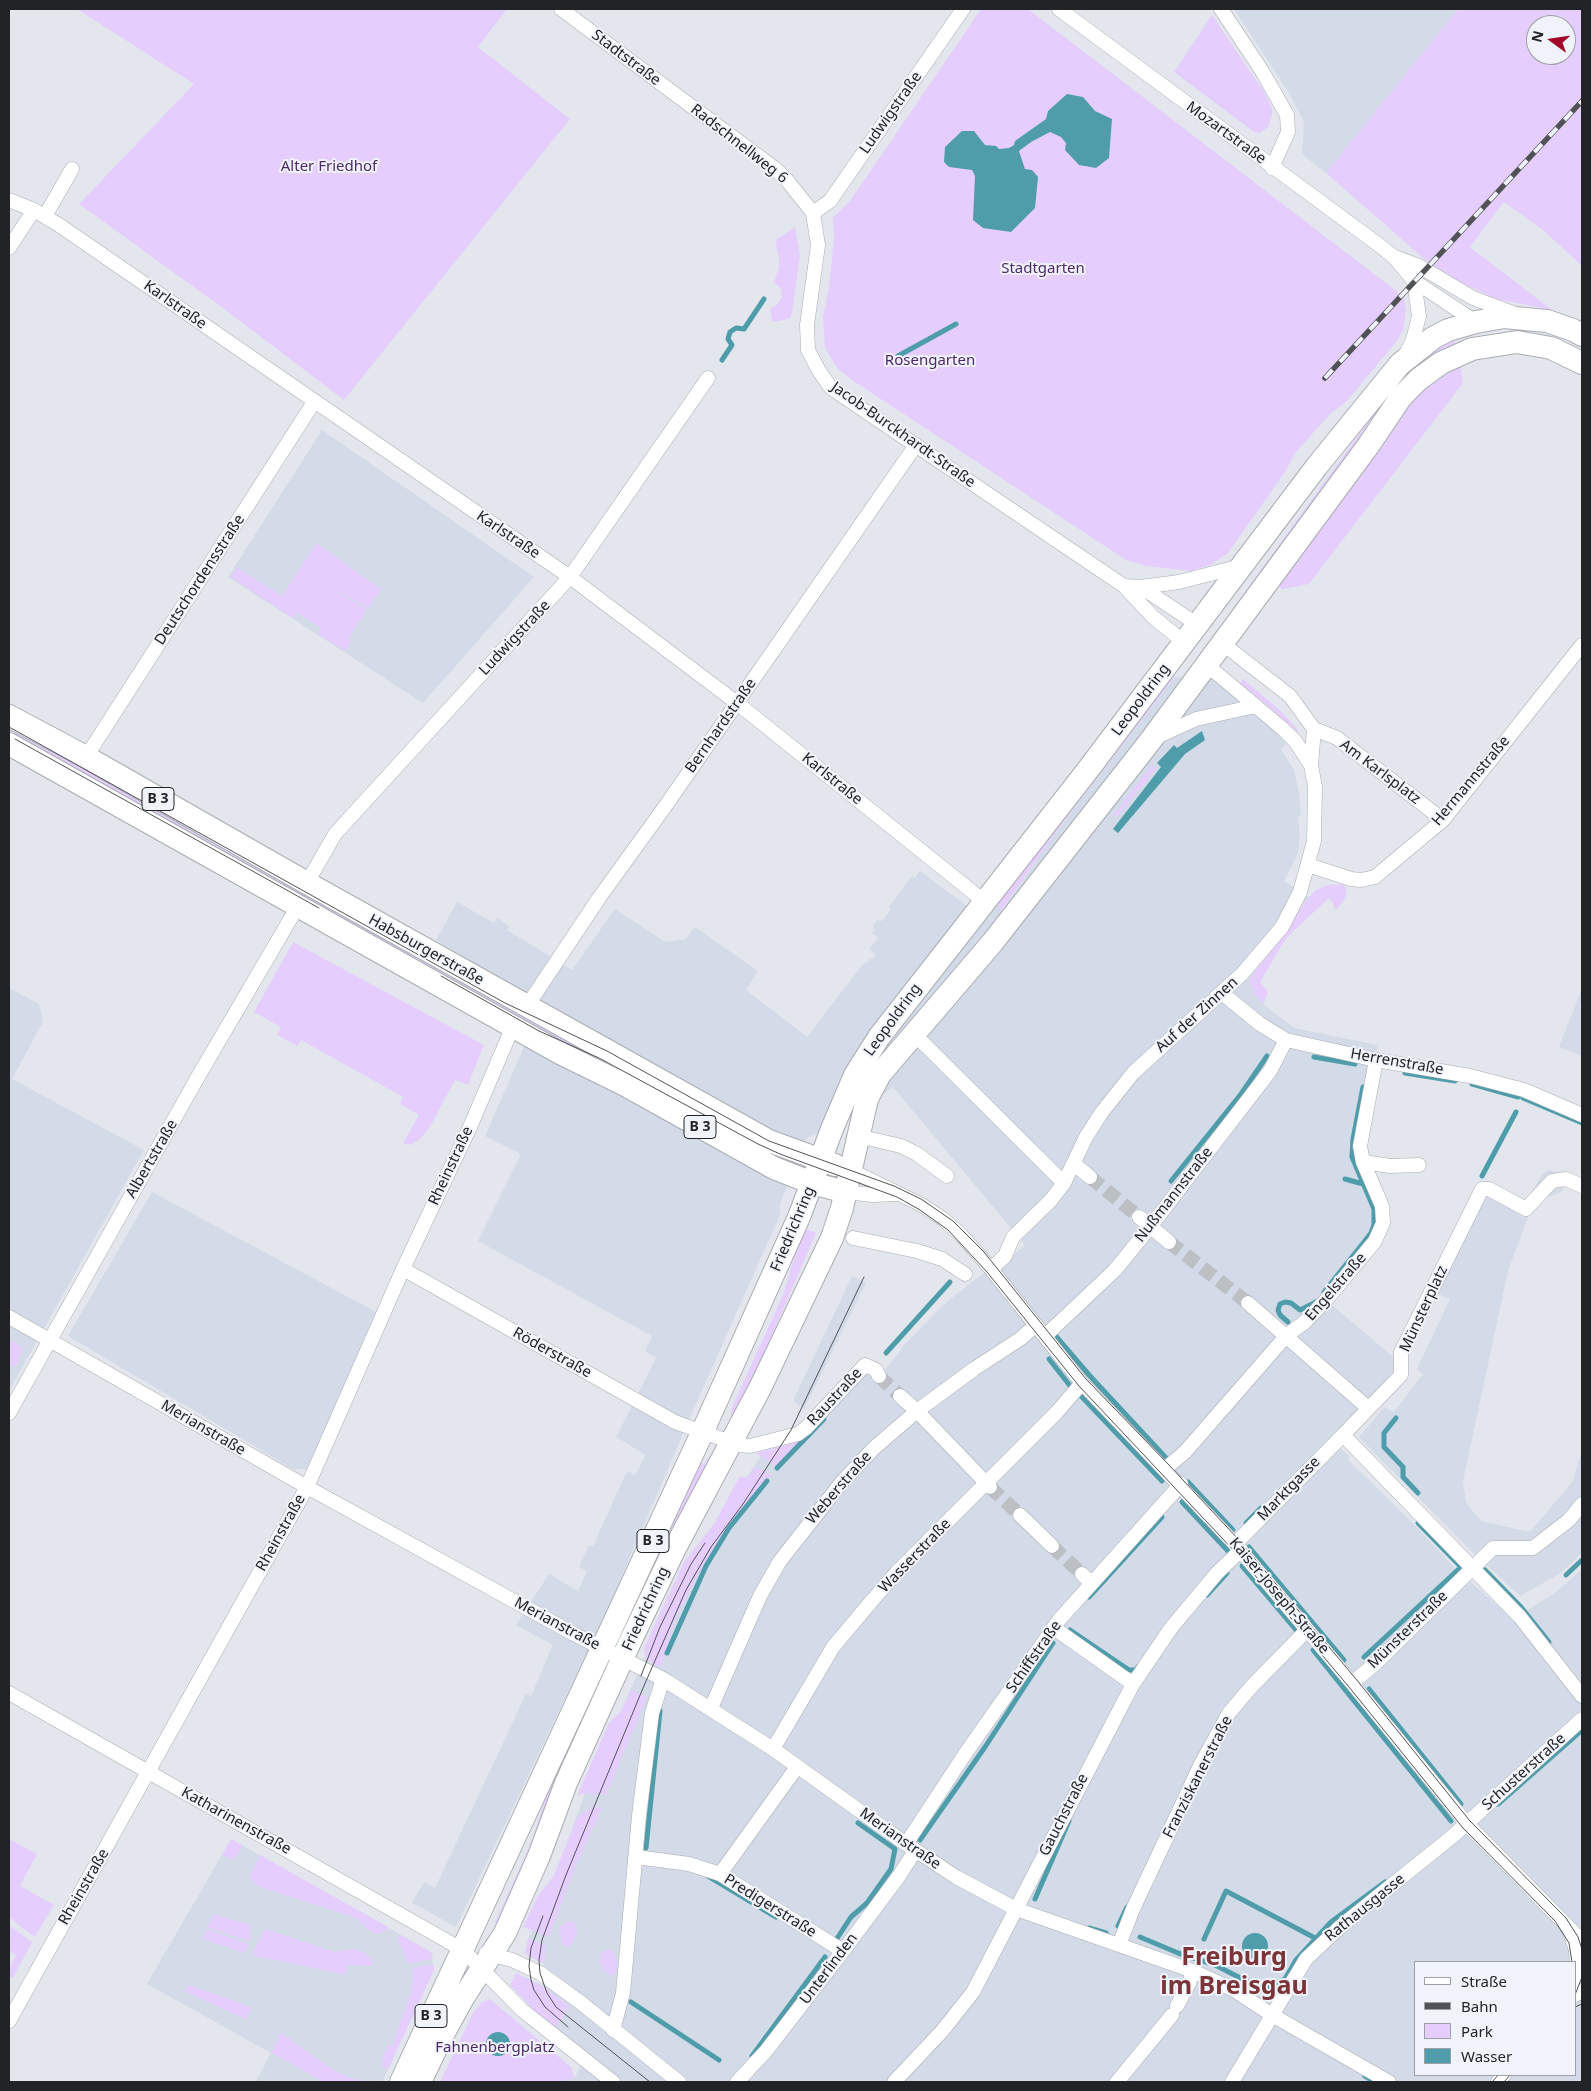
<!DOCTYPE html>
<html>
<head>
<meta charset="utf-8">
<style>
	body { margin:0 }
	#map { position:relative; width:1591px; height:2091px; overflow:hidden; background:#e3e7ed; font-family:"Noto Sans",sans-serif }
	canvas { display:block }
	.frame { position:absolute; inset:0; border:10px solid #222326; pointer-events:none }
	.legend { position:absolute; left:1414px; top:1961px; width:162px; height:115px; box-sizing:border-box; background:#f0f4fa; border:1px solid #9ea0a5; margin:0; padding:6px 9px; list-style:none; font-size:15px; color:#222326 }
	.legend li { display:flex; align-items:center; gap:10px; height:25px }
	.legend b { width:25px; border:1px solid #9ea0a5 }
	.north { position:absolute; left:1526px; top:15px; width:50px; height:50px; box-sizing:border-box; background:#f0f4fa; border:1px solid #9ea0a5; border-radius:50%; rotate:284deg; font-size:14px; font-weight:700; line-height:20px; text-align:center; color:#222326 }
	.north::after { content:''; display:block; margin:auto; width:18px; height:22px; background:#a4062a; clip-path:polygon(50% 0,100% 100%,50% 72%,0 100%) }
</style>
</head>
<body>
<div id="map">
<canvas width="1591" height="2091"></canvas>
<div class="frame"></div>
<ul class="legend">
<li><b style="height:6px;background:#fff"></b>Straße</li>
<li><b style="height:6px;background:#515256"></b>Bahn</li>
<li><b style="height:14px;background:#e5cefd"></b>Park</li>
<li><b style="height:14px;background:#4f9dab"></b>Wasser</li>
</ul>
<div class="north">N</div>
</div>
<script>
const g = document.querySelector('canvas').getContext('2d');
g.lineJoin = 'round';
function fillPath(path, color) { g.fillStyle = color; g.fill(path, 'evenodd'); }
const poly = rows => new Path2D(rows.map(r => 'M' + r).join(''));
function strokePath(path, color, width, dash) { g.strokeStyle = color; g.lineWidth = width; g.lineCap = dash ? 'butt' : 'round'; g.setLineDash(dash || []); g.stroke(path); }
function drawText(font, color, halo, rows, align = 'center') {
  g.font = font + ' "Noto Sans",sans-serif'; g.lineWidth = 4; g.setLineDash([]); g.textBaseline = 'middle'; g.strokeStyle = halo; g.fillStyle = color; for (const [text, x, y, turn = 0] of rows) {
    g.save(); g.translate(x, y); g.rotate((+turn || 0) * Math.PI / 180); g.textAlign = isNaN(turn) ? turn : align; if (halo) g.strokeText(text, 0, 0); g.fillText(text, 0, 0); g.restore();
  }
}
fillPath(poly([
	[1234,9,1458,9,1326,173,1302,154,1304,122,1289,93],
	[322,430,534,577,423,703,228,577],
	[1225,670,1226,673,1280,716,1296,733,1281,749,1294,770,1299,793,1301,813,1298,818,1300,835,1298,853,1284,881,1309,897,1249,980,1254,994,1263,1004,1294,1028,1378,1045,1360,1146,1383,1223,1326,1300,1400,1363,1372,1397,1330,1438,1349,1456,1348,1460,1412,1522,1455,1568,1516,1622,1528,1610,1555,1593,1582,1569,1582,2082,552,2082,574,2078,587,2056,553,2030,525,1977,543,1986,544,1964,525,1954,528,1939,560,1863,585,1793,645,1657,644,1648,684,1562,714,1524,765,1451,784,1445,779,1464,861,1375,886,1368,902,1349,901,1348,943,1305,1005,1256,1013,1255,1025,1245,893,1087,881,1096,873,1064,880,1047,841,1122,807,1138,780,1204,780,1215,695,1406,605,1615,456,1927,412,1903,424,1882,435,1888,526,1694,531,1696,553,1645,516,1625,549,1574,578,1591,587,1571,579,1567,589,1545,593,1546,627,1471,635,1475,646,1455,616,1437,656,1358,645,1351,652,1336,478,1241,521,1154,485,1136,531,1031,632,1059,436,940,457,902,494,923,497,918,509,926,507,930,572,970,615,909,665,942,686,939,695,927,758,971,746,990,807,1037,863,964,867,963,870,958,872,960,876,955,869,949,878,938,872,933,875,930,873,925,877,920,882,921,891,909,889,907,912,876,915,878,920,871,980,916,997,899,1001,912,1056,832,1175,677,1208,679],
	[1415,1962,1575,1962,1575,2075,1415,2075],
	[9,988,39,1004,43,1022,12,1079,144,1150,9,1391],
	[1582,988,1582,1056,1559,1047],
	[1549,1170,1564,1174,1563,1191,1544,1199,1529,1215,1508,1271,1463,1481,1466,1503,1481,1521,1530,1532,1573,1481,1582,1449,1582,1553,1561,1573,1520,1596,1467,1547,1359,1437,1384,1407,1394,1412,1423,1374,1417,1369,1450,1299,1436,1293,1486,1185,1524,1206,1542,1174],
	[152,1192,380,1314,307,1469,293,1469,68,1336],
	[852,1276,866,1283,804,1409,793,1401],
	[231,1839,431,1952,434,1970,382,2082,256,2082,271,2053,147,1984]
]), '#d2dbe7');
fillPath(poly([
	[77,9,507,9,478,47,570,119,344,400,220,306,79,204,194,84],
	[981,9,1028,9,1403,296,1406,310,1403,330,1396,342,1347,401,1330,414,1296,452,1285,472,1228,553,1210,565,1191,571,1146,566,1126,560,852,380,837,368,825,348,823,318,829,286,834,239,833,217,850,201],
	[1458,9,1582,9,1582,266,1543,230,1504,202,1470,247,1552,310,1496,299,1450,277,1422,257,1326,173],
	[1536,25,1566,25,1566,55,1536,55],
	[1212,15,1265,93,1272,108,1272,115,1268,127,1260,133,1254,132,1174,72],
	[795,227,800,256,792,313,790,318,779,321,772,321,770,308,777,305,782,297,781,289,774,282,779,268,779,258,776,246,777,239],
	[1452,340,1457,344,1444,349,1427,360,1234,613,1231,611,1400,378,1438,346],
	[1460,364,1463,383,1309,584,1283,589,1274,584,1411,399],
	[316,543,381,589,368,609,315,577,367,610,348,639,351,642,345,651,318,634,321,628,298,613,294,619,231,577,237,567,282,596],
	[1171,675,1174,675,1175,677,1064,821,1000,912,997,899],
	[1243,679,1282,712,1296,728,1298,731,1296,733,1280,716,1240,683],
	[9,722,500,997,536,1024,544,1027,627,1068,623,1075,9,740],
	[1152,765,1156,769,1117,817,1114,814],
	[1343,884,1346,888,1346,894,1344,901,1337,909,1334,909,1333,903,1329,898,1286,938,1260,982,1268,992,1263,1004,1254,994,1249,980,1309,897,1316,890,1327,885],
	[293,942,484,1045,468,1085,455,1080,430,1127,421,1138,411,1145,403,1143,419,1115,400,1104,403,1097,301,1040,297,1046,277,1035,281,1027,254,1012],
	[803,1228,816,1233,757,1370,732,1423,731,1411,734,1403,783,1295],
	[9,1339,18,1344,23,1349,15,1368,11,1365,9,1368],
	[801,1438,802,1440,777,1467,756,1453,790,1444],
	[708,1458,714,1462,620,1640,620,1636,699,1462,704,1464],
	[756,1467,771,1475,726,1532,700,1571,674,1622,661,1667,650,1662,645,1656,644,1648,684,1562,714,1524,740,1476,747,1478],
	[596,1683,602,1686,500,1926,495,1923,533,1838,548,1790],
	[631,1690,647,1697,606,1795,585,1793,577,1796,609,1723,621,1711],
	[592,1807,602,1808,575,1867,549,1937,523,1927,537,1897,553,1877,578,1816],
	[9,1839,37,1854,20,1886,54,1905,35,1936,30,1934,9,1917],
	[231,1839,243,1846,233,1860,222,1855],
	[260,1855,388,1927,386,1930,380,1934,373,1933,354,1917,259,1887,251,1880,250,1875],
	[216,1915,251,1925,249,1941,207,1927,212,1917],
	[569,1921,574,1922,577,1926,577,1933,571,1945,566,1946,562,1944,560,1931,561,1926],
	[9,1925,32,1942,13,1978,9,1976,9,1969,16,1955,9,1951],
	[206,1929,249,1944,245,1953,203,1939],
	[265,1929,334,1952,354,1949,364,1952,372,1960,372,1966,347,1965,347,1975,252,1955],
	[401,1935,431,1952,433,1959,407,1964,403,1950,398,1943,397,1939],
	[528,1939,546,1946,544,1963,525,1954],
	[609,1949,614,1953,617,1960,617,1969,613,1975,609,1975,604,1971,600,1963,601,1953],
	[428,1965,434,1966,434,1970,388,2070,382,2065,383,2057,387,2045,392,2046,411,1991,413,1976,412,1968],
	[516,1973,544,1987,570,2007,553,2030,510,1985],
	[188,1985,235,2001,252,2008,245,2019,184,1991],
	[490,1999,571,2067,574,2078,552,2082,440,2082,473,2013,481,2003],
	[280,2032,335,2071,351,2078,372,2082,324,2082,272,2053]
]), '#e5cefd');
fillPath(poly([
	[1067,94,1083,97,1095,111,1112,119,1109,158,1096,168,1079,165,1065,150,1066,143,1061,137,1050,132,1031,142,1019,151,1025,169,1032,170,1038,177,1035,208,1011,232,983,228,973,220,975,176,972,170,949,167,944,162,945,147,962,131,974,131,985,145,996,146,999,149,1009,148,1014,145,1015,141,1046,119,1048,111],
	[1202,731,1205,740,1185,754,1118,833,1113,829,1161,767,1157,763,1174,745,1177,748],
	'1242 1946a13 13 0 1 1 26 0a13 13 0 1 1-26 0Z',
	'486 2044a12 12 0 1 1 24 0a12 12 0 1 1-24 0Z'
]), '#4f9dab');
strokePath(poly([
	[898,356,956,324],
	[722,360,732,345,728,339,730,332,736,328,744,329,764,299],
	[1314,1057,1355,1064],
	[1405,1073,1455,1081],
	[1472,1084,1518,1097],
	[1523,1098,1582,1123],
	[1482,1176,1516,1112],
	[1345,1179,1363,1184],
	[1171,1181,1241,1094,1267,1056],
	[1324,1292,1364,1242,1371,1233,1374,1225,1374,1209,1352,1157,1353,1139,1363,1087],
	[1288,1322,1280,1315,1278,1310,1280,1304,1285,1302,1291,1303,1300,1310,1316,1302],
	[1054,1334,1090,1376,1168,1460],
	[886,1353,950,1282],
	[1049,1359,1071,1387],
	[1081,1396,1162,1481],
	[1396,1418,1384,1433,1384,1447,1403,1467,1403,1477,1418,1493],
	[777,1468,824,1419],
	[1188,1482,1233,1530],
	[1182,1502,1228,1551],
	[1246,1523,1261,1508],
	[1249,1547,1344,1660],
	[1242,1566,1296,1630],
	[1485,1570,1521,1607,1549,1642],
	[1566,1575,1582,1560],
	[1207,1595,1227,1573],
	[1089,1597,1162,1517],
	[1070,1630,1129,1670,1136,1670,1138,1667],
	[1313,1650,1451,1821],
	[667,1653,706,1566,729,1528,767,1481],
	[1364,1657,1461,1567,1418,1523],
	[1369,1689,1461,1804],
	[1498,1804,1582,1730],
	[920,1840,985,1747,1053,1643],
	[646,1848,660,1711],
	[708,1876,776,1917],
	[1035,1899,1069,1821],
	[1118,1926,1127,1907],
	[1089,1928,1106,1933],
	[1140,1937,1178,1953,1215,1965,1256,1986,1270,1988,1285,1979,1296,1960,1331,1922,1385,1882],
	[1204,1939,1226,1891,1315,1938],
	[836,1940,851,1917,867,1903,891,1869,895,1849,858,1823],
	[631,2002,719,2060],
	[752,2056,825,1957],
	[1365,2076,1375,2082]
]), '#4f9dab', 5);
strokePath(poly([
	[1090,1177,1139,1217],
	[1169,1242,1248,1303],
	[879,1376,900,1396],
	[990,1487,1020,1515],
	[1052,1546,1082,1574]
]), '#bcc0c5', 14, [14, 7]);
const street = poly([
	[561,9,773,167,786,179,813,213,814,221],
	[963,9,830,201,813,213,818,245,807,325,808,350,819,371,831,388,1124,586,1153,617,1185,643],
	[1059,9,1379,245,1394,257,1414,281,1476,322],
	[1221,9,1262,71,1287,115,1288,132,1272,168],
	[9,200,34,210,59,225,570,577,737,703,985,902],
	[45,216,72,169],
	[9,248,34,210],
	[1395,257,1419,266,1473,298,1513,313],
	[1406,354,1413,340,1419,316,1414,281],
	[1124,586,1141,587,1179,582,1241,566],
	[1141,587,1198,625],
	[1207,665,1283,729,1295,741,1311,765],
	[1314,729,1337,738,1443,820],
	[1157,737,1196,719,1256,706],
	[86,757,314,402],
	[1308,865,1351,879,1361,880,1375,877,1443,820,1582,645],
	[307,883,335,834,570,577,708,378],
	[1222,993,1260,1024,1286,1040,1376,1060,1470,1076,1524,1090,1582,1115],
	[527,1006,599,898,664,808,916,445],
	[914,1034,1064,1183],
	[858,1136,901,1146,917,1154,947,1176],
	[1363,1162,1390,1166,1419,1165],
	[1074,1164,1090,1177],
	[850,1170,922,1205,943,1219,962,1236,991,1269,1082,1383,1235,1544,1352,1683,1467,1824,1582,1941],
	[1482,1189,1401,1352,1401,1375,1343,1435,1520,1617,1582,1696],
	[1482,1189,1489,1189,1526,1209,1552,1181,1566,1179,1582,1186],
	[845,1192,873,1195,897,1194],
	[1139,1217,1169,1242],
	[853,1238,917,1251,942,1259,965,1274],
	[403,1269,675,1422,739,1445,750,1446,798,1434,806,1428,865,1365,876,1370,879,1376],
	[991,1269,1005,1256,1013,1237,1051,1200,1064,1183,1086,1137,1102,1112,1133,1073,1242,974,1282,927,1300,892,1314,841,1315,787,1311,765,1314,729,1290,696,1223,644],
	[1248,1303,1368,1408],
	[9,1317,307,1487,574,1634,663,1679,773,1749,906,1844,956,1877,1016,1909,1193,1971,1234,1990,1272,2015,1389,2082],
	[1045,1336,1115,1270,1150,1227,1270,1071,1286,1040],
	[900,1396,917,1411,990,1487],
	[9,1413,199,1075,298,906],
	[1166,1468,1185,1452,1287,1335,1305,1322,1326,1300,1375,1241,1383,1223,1382,1206,1363,1162,1360,1146,1376,1060],
	[1020,1515,1052,1546],
	[1235,1544,1343,1435],
	[1082,1574,1091,1583],
	[1054,1628,1133,1684],
	[1352,1683,1376,1663,1493,1548,1533,1548,1569,1520,1582,1504],
	[9,1693,463,1950,522,2010,613,2082],
	[711,1708,760,1596,780,1561,842,1482,874,1448,917,1411,974,1369,1020,1339,1036,1325],
	[773,1749,833,1647,870,1603,896,1573,1057,1412,1082,1383],
	[906,1844,965,1754,1059,1620,1181,1484],
	[636,1857,689,1864,720,1874,843,1951],
	[720,1874,797,1767],
	[1570,1932,1576,1950,1577,1967,1575,1979],
	[1119,1945,1133,1909,1201,1764,1229,1713,1251,1687,1307,1630],
	[486,1953,512,1960,540,1973,580,2002,679,2082],
	[1575,1995,1582,1991],
	[1177,2006,1189,1983,1193,1971],
	[9,2021,307,1487,403,1269,470,1127,513,1026],
	[613,2030,623,1993,639,1816,652,1713,663,1679],
	[737,2082,766,2051,843,1951,899,1876,915,1851],
	[894,2082,943,2030,973,1992,1133,1684,1171,1628,1217,1573,1241,1550],
	[1117,2082,1172,2015],
	[1232,2082,1306,1959,1340,1927,1454,1835,1582,1719],
	[1498,2082,1504,2075]
]);
const primary = poly([
	[9,716,86,757,307,883,769,1141,835,1165],
	[9,744,560,1053,625,1085,774,1168,812,1183,845,1192],
	[401,2082,702,1433,799,1217,832,1129,855,1075,879,1037,1087,771,1317,466,1400,364,1433,338,1448,330,1476,322,1504,317,1547,321,1573,330,1582,335],
	[420,2082,441,2038,463,1998,505,1933,539,1856,566,1783,630,1642,674,1550,760,1388,832,1238,842,1208,867,1099,880,1074,992,943,1151,740,1368,446,1401,397,1419,379,1441,363,1472,349,1517,342,1551,348,1582,363]
]);
strokePath(street, '#a9acb2', 15);
strokePath(primary, '#a9acb2', 24);
strokePath(street, '#fff', 14);
strokePath(primary, '#fff', 22);
strokePath(poly([
	[9,727,505,1003,607,1051,769,1141,894,1186,921,1199,953,1221,984,1252,1086,1379,1169,1465,1239,1540,1356,1679,1470,1821,1566,1918,1578,1937,1582,1949],
	[15,739,319,908],
	[441,976,539,1031,599,1058,758,1144,780,1154,897,1197,920,1210,948,1230,987,1272,1079,1386,1237,1554,1349,1687,1463,1828,1555,1921,1569,1943,1572,1962],
	[641,1676,660,1627,691,1564,705,1543],
	[543,1916,531,1948,529,1966,531,1980,534,1990,545,2007,568,2027],
	[1575,1995,1582,1977],
	[1575,2007,1582,2004],
	[650,2082,556,2007,547,1993,540,1973,539,1960,542,1940,566,1875,643,1688,686,1590,711,1547,743,1504,791,1430,864,1277],
	[1492,2082,1498,2075],
	[1504,2082,1510,2075]
]), '#515256', 1);
const rail = poly([
	[1325,378,1582,101]
]);
strokePath(rail, '#515256', 5.5);
strokePath(rail, '#f0f4fa', 4, [11]);
for (const [x, y, w] of [
	[158,799,32],
	[700,1127,32],
	[653,1541,32],
	[431,2016,32]
]) { const box = new Path2D(); box.roundRect(x - w / 2, y - 11.5, w, 23, 4); g.fillStyle = '#f0f4fa'; g.fill(box); strokePath(box, '#222326', 1); }
drawText('bold 14px', '#222326', null, [
	["B 3",158,799],
	["B 3",700,1127],
	["B 3",653,1541],
	["B 3",431,2016]
]);
drawText('15px', '#222326', '#f0f4fa', [
	["Stadtstraße",626,58,37],
	["Ludwigstraße",891,113,-55],
	["Mozartstraße",1226,133,36],
	["Radschnellweg 6",739,144,38],
	["Karlstraße",175,305,35],
	["Jacob-Burckhardt-Straße",903,435,35],
	["Karlstraße",508,535,34],
	["Deutschordensstraße",200,580,-57],
	["Ludwigstraße",515,638,-47],
	["Leopoldring",1141,700,-53],
	["Bernhardstraße",721,726,-55],
	["Am Karlsplatz",1380,772,37],
	["Karlstraße",832,779,39],
	["Hermannstraße",1471,781,-50],
	["Habsburgerstraße",426,950,29],
	["Auf der Zinnen",1197,1015,-42],
	["Leopoldring",893,1020,-54],
	["Herrenstraße",1397,1062,10],
	["Albertstraße",152,1159,-60],
	["Rheinstraße",451,1166,-65],
	["Nußmannstraße",1174,1195,-52],
	["Friedrichring",793,1229,-67],
	["Engelstraße",1336,1287,-49],
	["Münsterplatz",1424,1309,-65],
	["Röderstraße",552,1353,29],
	["Raustraße",835,1397,-47],
	["Merianstraße",203,1428,30],
	["Weberstraße",839,1488,-49],
	["Marktgasse",1289,1489,-46],
	["Rheinstraße",281,1533,-61],
	["Wasserstraße",915,1556,-46],
	["Kaiser-Joseph-Straße",1279,1596,50],
	["Friedrichring",646,1609,-65],
	["Merianstraße",557,1624,28],
	["Münsterstraße",1408,1630,-44],
	["Schiffstraße",1034,1657,-55],
	["Schusterstraße",1524,1772,-42],
	["Franziskanerstraße",1198,1777,-63],
	["Gauchstraße",1064,1815,-63],
	["Katharinenstraße",236,1821,29],
	["Merianstraße",900,1839,35],
	["Rheinstraße",84,1887,-60],
	["Predigerstraße",770,1906,32],
	["Rathausgasse",1365,1908,-39],
	["Unterlinden",829,1969,-53]
]);
drawText('15px', '#4c2968', '#f0f4fa', [
	["Alter Friedhof",329,167],
	["Stadtgarten",1043,269],
	["Rosengarten",930,361],
	["Fahnenbergplatz",495,2048]
]);
drawText('bold 25px', '#7b3437', '#f0f4fa', [
	["Freiburg",1234,1958],
	["im Breisgau",1234,1987]
]);
</script>
</body>
</html>
